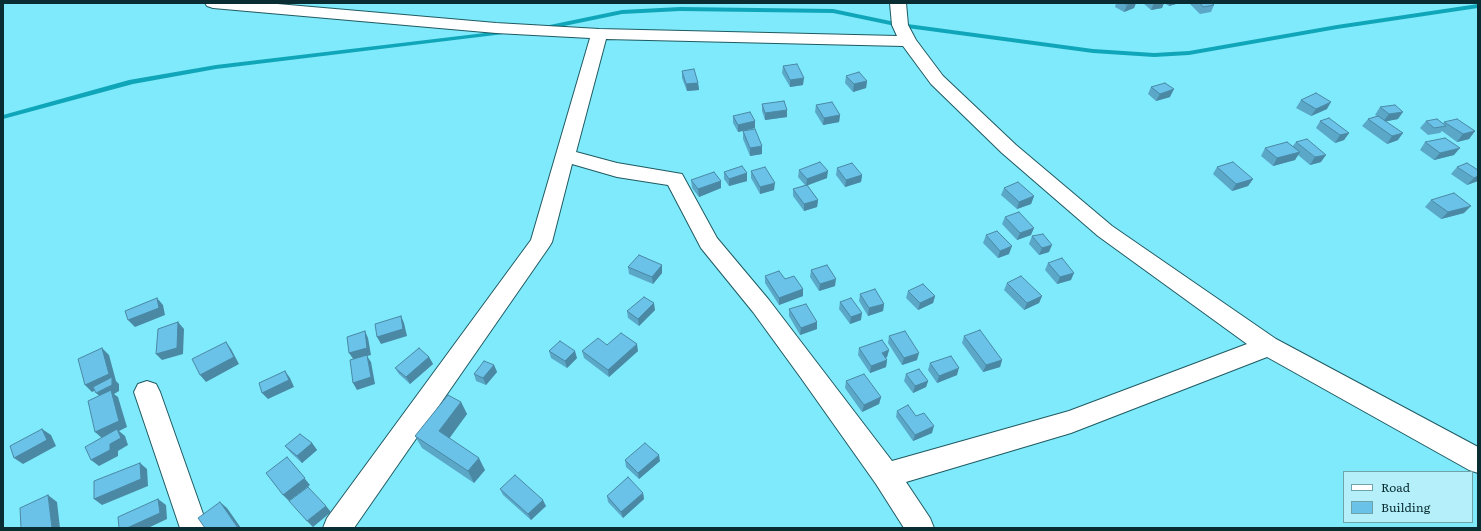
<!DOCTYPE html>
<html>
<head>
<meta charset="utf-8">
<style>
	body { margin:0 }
	#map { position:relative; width:1481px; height:531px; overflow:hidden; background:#7feafb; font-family:Literata,serif }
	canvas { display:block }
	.frame { position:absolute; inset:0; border:4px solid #092d32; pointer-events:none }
	.legend { position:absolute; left:1343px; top:471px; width:130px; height:52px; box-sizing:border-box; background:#b5f0fa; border:1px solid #70a2aa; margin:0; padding:5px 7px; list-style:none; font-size:12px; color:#092d32 }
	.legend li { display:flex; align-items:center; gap:8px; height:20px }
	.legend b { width:20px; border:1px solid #70a2aa }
</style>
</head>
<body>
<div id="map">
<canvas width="1481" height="531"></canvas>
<div class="frame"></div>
<ul class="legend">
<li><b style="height:5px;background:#fff"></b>Road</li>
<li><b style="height:11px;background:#6ac2e9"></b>Building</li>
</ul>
</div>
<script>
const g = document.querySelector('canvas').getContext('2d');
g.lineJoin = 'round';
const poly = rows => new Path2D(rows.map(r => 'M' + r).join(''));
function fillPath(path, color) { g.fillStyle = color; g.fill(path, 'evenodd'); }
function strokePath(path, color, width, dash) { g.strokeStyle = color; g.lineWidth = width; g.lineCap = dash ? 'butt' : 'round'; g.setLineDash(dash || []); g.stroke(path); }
fillPath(poly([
	[1478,4,1478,8,1337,29,1189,55,1154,57,1093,53,900,27,833,13,680,11,622,14,540,31,537,29,540,27,622,10,680,7,833,9,900,23,1093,49,1154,53,1189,51,1337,25,1478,4],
	[510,30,513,32,512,33,216,69,133,84,3,119,3,115,129,80,216,65,510,30]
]), '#10a6b9');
const minor = poly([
	[205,3,266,3,496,23,599,29,897,36,892,25,890,3,906,3,908,25,916,40,943,76,1016,145,1112,226,1276,339,1478,447,1478,473,1469,470,1267,357,1071,433,906,482,930,518,934,528,904,528,876,484,801,378,753,312,701,248,668,185,617,177,572,164,552,242,549,247,354,528,323,528,327,518,531,240,590,38,496,33,213,8,207,6,205,3],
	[606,39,903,46,931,84,1002,153,1098,236,1247,344,1069,411,892,461,769,300,717,238,682,174,617,163,576,152,606,39],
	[147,381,156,384,160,392,208,528,180,528,134,392,138,384,147,381]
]);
strokePath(minor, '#1f5a62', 2);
fillPath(minor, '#fff');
fillPath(poly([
	[1116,3,1136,3,1134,8,1124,12,1115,7],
	[1143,3,1164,3,1162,8,1151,10],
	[1164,3,1177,3,1176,4,1169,6],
	[1189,3,1211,3,1214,5,1211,12,1200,14],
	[783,66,803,85,790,87,782,73],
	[682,71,698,83,699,90,687,91,682,78],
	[846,76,867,81,866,88,853,92,845,83],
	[1151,87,1170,97,1156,101,1148,94],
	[1301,100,1327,109,1311,116,1296,108],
	[762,104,787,110,787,117,765,120,762,111],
	[816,105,840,115,839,122,823,125,815,112],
	[1380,107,1398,119,1386,121,1398,140,1387,144,1362,126,1368,119,1377,116,1375,115],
	[733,116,755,121,755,128,738,132,733,123],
	[1320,121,1349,133,1344,140,1335,143,1316,128],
	[1426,121,1443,124,1444,122,1475,131,1469,139,1457,142,1442,131,1440,133,1428,135,1420,128],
	[743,131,762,154,750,156,743,139],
	[1296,142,1321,162,1310,165,1298,155,1295,160,1273,166,1261,156,1265,148,1292,147],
	[1425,142,1454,155,1434,160,1420,150],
	[1217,167,1253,179,1248,186,1232,191,1213,174],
	[1457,167,1478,181,1467,185,1451,174],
	[837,168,862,175,861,182,845,187,836,175],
	[799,170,827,178,807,185,818,200,817,207,804,211,793,196,793,189,805,185,798,177],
	[751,171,774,190,760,194,751,178],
	[724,172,747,173,747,181,729,186,724,179],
	[691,180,721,181,721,188,699,197,692,188],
	[1004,188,1034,196,1031,204,1017,209,1001,195],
	[1431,200,1464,213,1441,219,1425,207],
	[1005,217,1031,235,1017,240,1002,224],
	[986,235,1009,254,998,258,983,243],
	[1032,236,1049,252,1039,255,1029,244],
	[1048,263,1071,280,1057,284,1045,270],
	[662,265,662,273,653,284,629,274,628,267],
	[811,270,835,286,819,291,810,277],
	[765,276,785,279,803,296,779,305,765,283],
	[1007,283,1042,296,1039,303,1024,310,1004,290],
	[908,291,935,296,933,303,918,310,906,298],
	[860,294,884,304,883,311,868,316,859,301],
	[840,302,861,320,850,324,839,309],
	[789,309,817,322,817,329,800,335,789,316],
	[655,310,639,326,628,318,627,311],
	[889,336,917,360,902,365,888,343],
	[964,336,1002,360,1000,367,983,372,962,343],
	[607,345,638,351,609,377,584,358,582,351],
	[859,348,889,350,887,357,886,358,887,360,886,367,870,373,858,355],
	[549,351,577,358,567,368,551,358],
	[429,357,433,364,410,384,399,374,395,368],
	[930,363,957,375,937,383,928,370],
	[494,365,497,372,486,385,476,381,474,374],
	[906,374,928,381,926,387,913,393,904,381],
	[846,381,881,397,879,404,862,412,845,388],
	[461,402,467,414,449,438,485,470,474,483,422,448,415,436],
	[897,411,916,416,932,433,913,441,896,417],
	[312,443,317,450,302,463,291,453,285,446],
	[625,460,660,461,639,479,626,467],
	[500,489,546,506,531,520,503,495],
	[643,493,644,499,623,518,608,502,607,496]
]), '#5ba7c8');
fillPath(poly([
	[1133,3,1136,3,1134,8,1124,12,1127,5],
	[1154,3,1164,3,1162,8,1151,10],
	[1170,3,1177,3,1176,4,1169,6],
	[804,78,803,85,790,87,790,80],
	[867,81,866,88,853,92,854,84],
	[698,83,699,90,687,91,686,84],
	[1174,89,1170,97,1156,101,1160,94],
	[1331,102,1327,109,1311,116,1316,109],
	[787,110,787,117,765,120,765,113],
	[1403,112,1398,119,1383,122,1389,114],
	[840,115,839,122,823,125,824,118],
	[755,121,755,128,738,132,738,125],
	[1475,131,1469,139,1457,142,1463,134],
	[1349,133,1344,140,1335,143,1340,135],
	[1403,133,1398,140,1387,144,1392,136],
	[762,146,762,154,750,156,750,148],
	[1460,148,1454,155,1434,160,1440,153],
	[1300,152,1295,160,1273,166,1277,158],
	[1326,155,1321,162,1310,165,1315,157],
	[828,171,827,178,806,186,807,179],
	[747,173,747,181,729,186,729,179],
	[862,175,861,182,845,187,846,180],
	[1478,176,1478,181,1467,185,1474,178],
	[1253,179,1248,186,1232,191,1236,184],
	[721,181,721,188,699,197,698,189],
	[775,183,774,190,760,194,760,187],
	[1034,196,1031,204,1017,209,1019,202],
	[818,200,817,207,804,211,804,204],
	[1471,206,1464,213,1441,219,1448,212],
	[1034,228,1031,235,1017,240,1020,233],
	[1052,245,1049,252,1039,255,1042,248],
	[1012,246,1009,254,998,258,1000,251],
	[662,265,662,273,653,284,652,277],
	[1074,273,1071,280,1057,284,1060,277],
	[836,279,835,286,819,291,820,284],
	[803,289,803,296,779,305,779,298],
	[935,296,933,303,918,310,920,303],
	[1042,296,1039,303,1024,310,1027,303],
	[157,298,163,305,165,315,135,327,128,320],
	[654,303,655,310,639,326,638,319],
	[884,304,883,311,868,316,869,308],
	[862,313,861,320,850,324,851,317],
	[401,316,404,323,407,336,381,344,377,337],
	[178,322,184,329,183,354,162,360,156,354],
	[817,322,817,329,800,335,801,328],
	[365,331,368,338,371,355,367,356,371,362,375,384,357,390,353,383,354,360,349,353],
	[226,342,231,349,239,364,206,382,200,375],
	[637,344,638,351,609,377,608,370],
	[102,348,109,355,116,381,119,384,119,391,114,394,118,397,127,427,119,431,125,436,128,445,118,451,118,456,99,466,91,460,103,439,95,432,103,399,96,393,112,383,92,392,85,385],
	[889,350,887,357,881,360,882,353],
	[575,351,577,358,567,368,565,361],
	[919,353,917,360,902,365,904,358],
	[429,357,433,364,410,384,406,377],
	[887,360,886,367,870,373,871,366],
	[1002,360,1000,367,983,372,986,365],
	[494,365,497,372,486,385,483,378],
	[959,368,957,375,937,383,939,376],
	[285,371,290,378,294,387,268,399,262,393],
	[928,381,926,387,913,393,915,386],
	[881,397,879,404,862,412,864,405],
	[461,402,467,414,446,443,439,431],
	[934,426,932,433,913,441,915,435],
	[42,429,51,435,56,446,23,464,14,458],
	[312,443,317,450,302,463,297,456],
	[659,455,660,461,639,479,638,473],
	[287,457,310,485,289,501,283,495],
	[479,458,485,470,474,483,468,471],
	[140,463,147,469,148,486,102,505,94,499],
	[643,493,644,499,623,518,621,512],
	[48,495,57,502,60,528,52,528],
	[158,499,166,505,167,519,148,528,127,528],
	[543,500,546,506,531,520,528,514],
	[220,502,227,508,241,528,238,528],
	[326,506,331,512,313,527,307,521]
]), '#4a88a3');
const building = poly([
	[1123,3,1133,3,1127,5,1123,3],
	[1200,3,1211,3,1214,5,1203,7,1200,3],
	[797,64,804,78,790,80,783,66,797,64],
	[694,69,698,83,686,84,682,71,694,69],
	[859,72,867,81,854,84,846,76,859,72],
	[1165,83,1174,89,1160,94,1151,87,1165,83],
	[1316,93,1331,102,1316,109,1301,100,1316,93],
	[784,101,787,110,765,113,762,104,784,101],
	[832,102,840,115,824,118,816,105,832,102],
	[1395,105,1403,112,1389,114,1380,107,1395,105],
	[750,112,755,121,738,125,733,116,750,112],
	[1378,116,1403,133,1392,136,1368,119,1378,116],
	[1329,118,1349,133,1340,135,1320,121,1329,118],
	[1437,119,1446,126,1434,128,1426,121,1437,119],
	[1457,119,1475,131,1463,134,1444,122,1457,119],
	[755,129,762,146,750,148,743,131,755,129],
	[1445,138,1460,148,1440,153,1425,142,1445,138],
	[1307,139,1326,155,1315,157,1296,142,1307,139],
	[1287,142,1300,152,1277,158,1265,148,1287,142],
	[820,162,828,171,807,179,799,170,820,162],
	[1233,162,1253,179,1236,184,1217,167,1233,162],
	[852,163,862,175,846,180,837,168,852,163],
	[1467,163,1478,170,1478,176,1474,178,1457,167,1467,163],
	[742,166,747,173,729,179,724,172,742,166],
	[765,167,775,183,760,187,751,171,765,167],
	[714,172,721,181,698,189,691,180,714,172],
	[1018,182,1034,196,1019,202,1004,188,1018,182],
	[807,185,818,200,804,204,793,189,807,185],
	[1454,193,1471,206,1448,212,1431,200,1454,193],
	[1019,212,1034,228,1020,233,1005,217,1019,212],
	[997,231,1012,246,1000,251,986,235,997,231],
	[1043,234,1052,245,1042,248,1032,236,1043,234],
	[639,255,662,265,652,277,628,267,639,255],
	[1062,258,1074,273,1060,277,1048,263,1062,258],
	[827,265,836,279,820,284,811,270,827,265],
	[779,271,785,279,794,276,803,289,779,298,765,276,779,271],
	[1021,276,1042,296,1027,303,1007,283,1021,276],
	[923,284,935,296,920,303,908,291,923,284],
	[875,289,884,304,869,308,860,294,875,289],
	[644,297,654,303,638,319,627,311,644,297],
	[157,298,159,308,128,320,125,311,157,298],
	[851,298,862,313,851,317,840,302,851,298],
	[806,304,817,322,801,328,789,309,806,304],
	[401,316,403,329,377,337,375,324,401,316],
	[178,322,177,348,156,354,158,329,178,322],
	[980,330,1002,360,986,365,964,336,980,330],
	[365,331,367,348,349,353,347,337,365,331],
	[905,331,919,353,904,358,889,336,905,331],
	[621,333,637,344,608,370,582,351,598,338,607,345,621,333],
	[882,340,889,350,882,353,887,360,871,366,859,348,882,340],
	[560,341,575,351,565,361,549,351,560,341],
	[226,342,234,357,200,375,192,359,226,342],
	[102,348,109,374,85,385,78,359,102,348],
	[419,348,429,357,406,377,395,368,419,348],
	[367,355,371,377,353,383,350,360,367,355],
	[951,356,959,368,939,376,930,363,951,356],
	[484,361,494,365,483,378,474,374,484,361],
	[919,369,928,381,915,386,906,374,919,369],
	[285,371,289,380,262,393,259,383,285,371],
	[864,374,881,397,864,405,846,381,864,374],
	[112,377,112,385,96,393,93,387,112,377],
	[111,390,119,421,95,432,88,401,111,390],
	[448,395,461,402,439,431,479,458,468,471,415,436,448,395],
	[908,405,916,416,924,413,934,426,915,435,897,411,908,405],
	[42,429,47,440,14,458,10,446,42,429],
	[117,429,121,438,110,444,110,450,91,460,85,447,117,429],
	[300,434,312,443,297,456,285,446,300,434],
	[645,443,659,455,638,473,625,460,645,443],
	[287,457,305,478,283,495,266,473,287,457],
	[140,463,141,479,94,499,94,481,140,463],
	[515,475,543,500,528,514,500,489,515,475],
	[628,477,643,493,621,512,607,496,628,477],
	[308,487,326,506,307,521,289,501,308,487],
	[48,495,52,528,21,528,20,508,48,495],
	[158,499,160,513,127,528,119,528,118,517,158,499],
	[220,502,238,528,205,528,198,518,220,502]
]);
fillPath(building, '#6ac2e9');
strokePath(building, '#4a88a3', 1);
</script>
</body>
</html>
